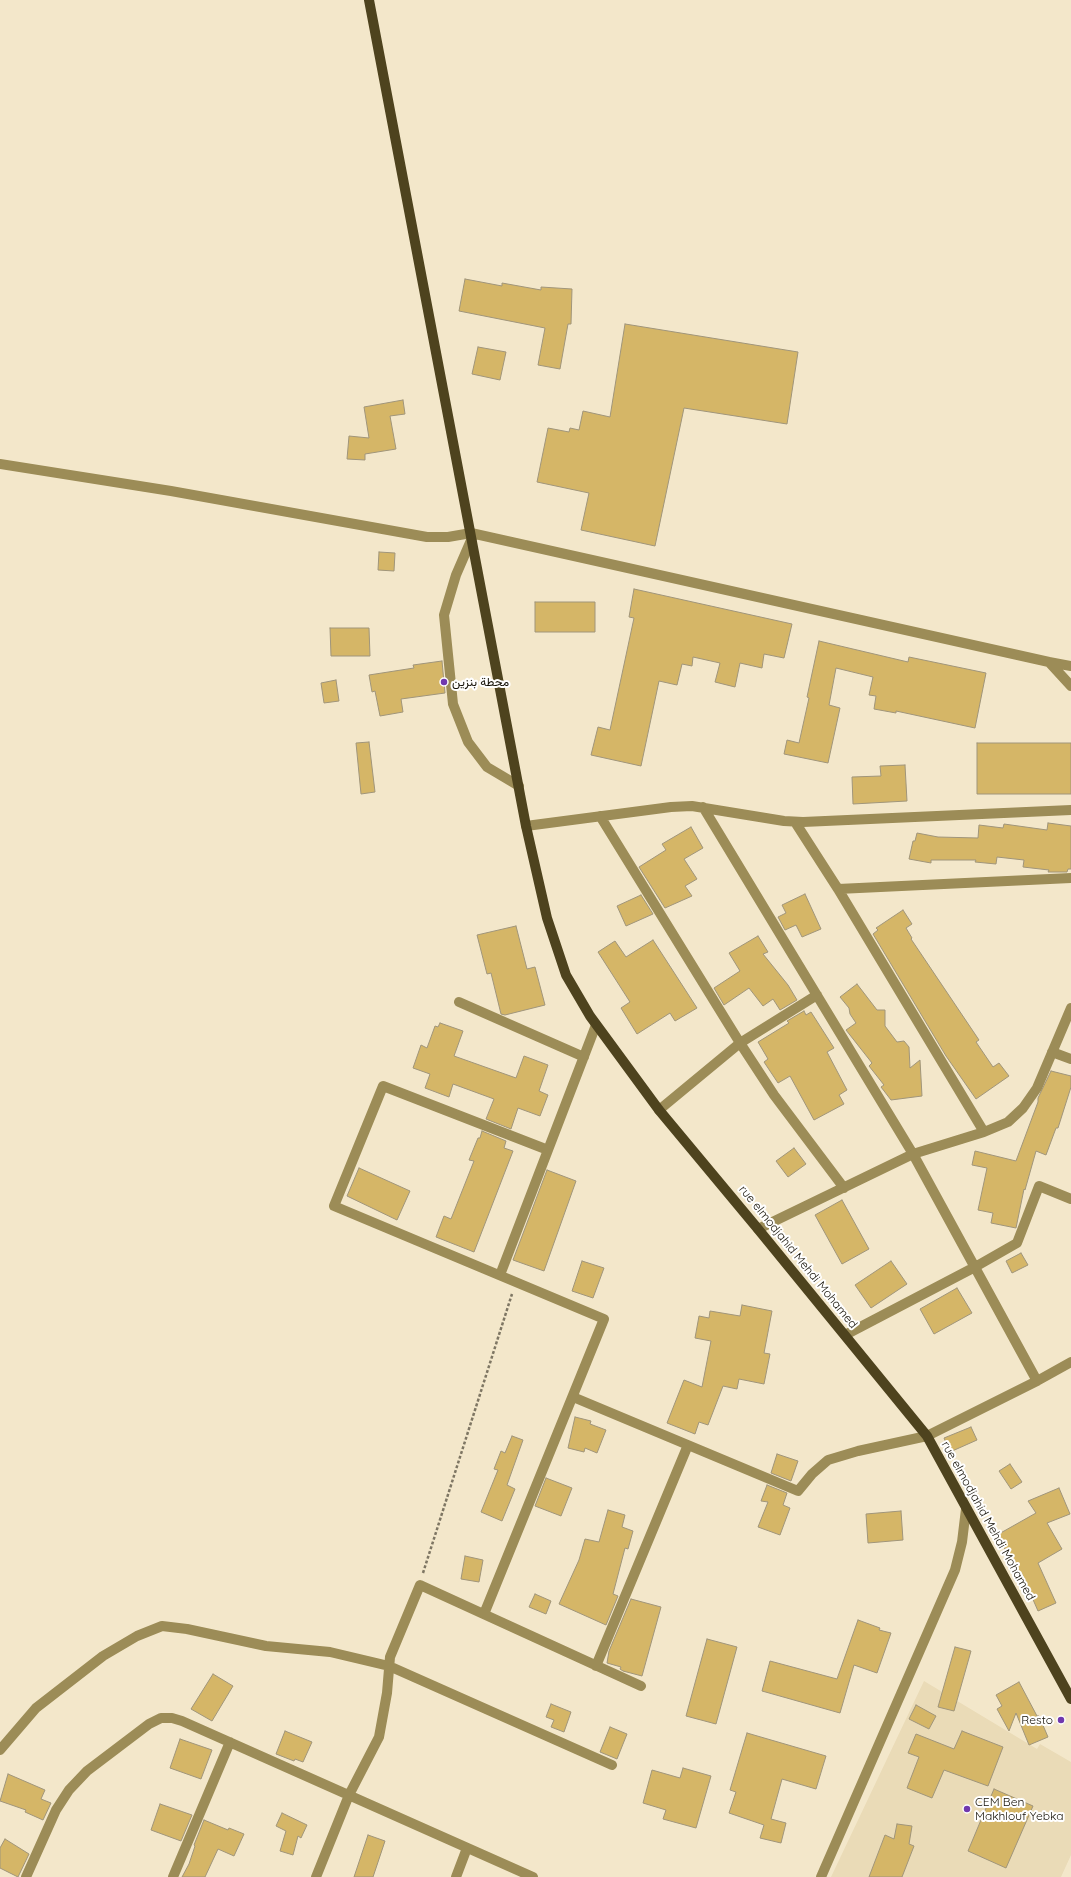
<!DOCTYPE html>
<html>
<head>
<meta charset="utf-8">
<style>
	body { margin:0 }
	canvas { display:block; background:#f3e7ca }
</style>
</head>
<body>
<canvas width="1071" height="1877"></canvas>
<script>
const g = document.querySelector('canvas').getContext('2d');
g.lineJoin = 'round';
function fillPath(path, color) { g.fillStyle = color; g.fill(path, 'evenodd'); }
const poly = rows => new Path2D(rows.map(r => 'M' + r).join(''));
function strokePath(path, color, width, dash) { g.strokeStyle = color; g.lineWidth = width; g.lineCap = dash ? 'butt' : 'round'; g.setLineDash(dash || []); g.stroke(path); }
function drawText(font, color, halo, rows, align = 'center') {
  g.font = font + ' Quicksand,Vazirmatn,sans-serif'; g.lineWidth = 4; g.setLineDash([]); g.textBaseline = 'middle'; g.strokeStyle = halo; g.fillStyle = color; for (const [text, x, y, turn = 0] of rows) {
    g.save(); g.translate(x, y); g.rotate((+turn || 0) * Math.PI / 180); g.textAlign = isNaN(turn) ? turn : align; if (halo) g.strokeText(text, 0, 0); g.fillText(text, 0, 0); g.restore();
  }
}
fillPath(poly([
	[924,1681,1037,1749,1040,1744,1071,1762,1071,1855,1061,1877,831,1877]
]), '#eadbb7');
const building = poly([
	[465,279,502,286,502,283,541,290,541,287,572,289,571,324,568,324,560,369,538,365,545,328,459,311,465,279],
	[625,324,798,352,787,424,684,408,655,546,581,530,589,493,537,482,548,428,569,432,570,428,579,430,583,411,610,417,625,324],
	[478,347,506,352,500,380,472,374,478,347],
	[403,400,405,414,390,416,396,449,365,454,365,460,347,459,349,436,369,438,364,407,403,400],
	[379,552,395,553,394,571,378,570,379,552],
	[634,589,792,624,784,658,764,654,762,668,740,663,735,687,715,682,720,663,693,657,692,666,682,664,677,685,659,681,641,766,591,755,598,727,610,730,634,618,629,617,634,589],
	[535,602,595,602,595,632,535,632,535,602],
	[330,628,369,628,370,656,331,656,330,628],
	[819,641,908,662,909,657,986,673,975,728,896,711,896,713,874,709,876,696,869,695,873,677,836,668,829,705,840,708,828,763,784,754,787,740,799,743,809,698,807,697,819,641],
	[442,661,445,693,401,699,403,712,380,716,375,691,372,692,369,675,414,668,413,665,442,661],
	[336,680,339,701,324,703,321,683,336,680],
	[369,742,375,792,361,794,356,743,369,742],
	[977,743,1071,743,1071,794,977,794,977,743],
	[905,765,907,801,853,804,852,777,881,776,880,766,905,765],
	[1048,823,1071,826,1071,869,1068,869,1067,872,1048,872,1049,870,1023,867,1024,860,997,857,996,864,975,862,976,860,931,860,931,863,909,859,913,841,915,841,917,833,938,837,978,838,979,825,1003,828,1004,824,1047,830,1048,823],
	[691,827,703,848,684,859,697,879,685,886,692,896,665,908,639,867,666,850,662,844,691,827],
	[805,894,821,929,802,937,796,925,785,930,778,917,786,913,782,905,805,894],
	[641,895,653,914,626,926,617,906,641,895],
	[903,910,912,924,906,928,912,938,911,939,979,1040,976,1042,993,1067,999,1063,1009,1076,976,1099,946,1056,873,934,878,930,876,928,903,910],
	[516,926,527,969,535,967,545,1005,505,1015,501,1014,491,973,487,974,477,935,516,926],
	[758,936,768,952,763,954,788,985,797,1000,780,1010,773,999,763,1006,749,988,724,1005,714,988,740,971,729,953,758,936],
	[653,940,697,1008,675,1021,670,1013,637,1034,621,1008,630,1002,598,952,615,941,626,957,653,940],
	[857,984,877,1010,885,1010,885,1026,897,1042,904,1041,909,1047,910,1068,920,1060,922,1096,891,1100,881,1087,884,1085,869,1066,872,1063,846,1030,856,1023,850,1014,849,1008,840,997,857,984],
	[804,1011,806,1015,811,1012,834,1048,827,1052,847,1090,839,1095,844,1104,814,1120,790,1076,778,1083,764,1062,768,1059,758,1042,789,1023,787,1021,804,1011],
	[440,1023,463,1031,454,1056,516,1078,524,1056,548,1065,539,1091,548,1095,540,1116,518,1108,511,1129,486,1119,494,1099,453,1084,449,1097,425,1088,430,1074,413,1068,421,1045,427,1048,435,1026,438,1027,440,1023],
	[1051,1071,1071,1076,1071,1087,1058,1128,1056,1128,1046,1155,1036,1151,1025,1190,1024,1189,1016,1228,991,1223,993,1213,978,1210,987,1168,972,1165,975,1151,1016,1161,1038,1102,1038,1098,1051,1071],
	[482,1131,506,1141,504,1148,513,1151,474,1252,436,1237,444,1216,451,1219,474,1161,469,1160,478,1138,480,1138,482,1131],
	[794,1148,806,1164,788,1177,776,1161,794,1148],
	[359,1168,410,1191,397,1220,347,1196,359,1168],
	[547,1170,576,1181,544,1271,513,1260,547,1170],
	[842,1200,869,1249,842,1264,815,1215,842,1200],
	[1021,1253,1028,1265,1012,1273,1006,1261,1021,1253],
	[582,1261,604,1268,593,1298,572,1291,582,1261],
	[891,1261,907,1284,871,1308,855,1285,891,1261],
	[957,1288,972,1313,934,1334,920,1309,957,1288],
	[742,1305,772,1311,764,1353,770,1354,764,1384,739,1379,737,1389,723,1386,708,1425,699,1422,695,1434,667,1423,684,1380,702,1387,711,1341,695,1338,699,1316,709,1318,710,1311,740,1316,742,1305],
	[575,1417,591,1421,590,1424,606,1430,597,1453,585,1448,584,1452,568,1448,575,1417],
	[971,1427,977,1440,950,1452,944,1438,971,1427],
	[512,1436,523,1440,507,1485,515,1489,502,1521,481,1512,498,1470,494,1469,501,1451,505,1453,512,1436],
	[777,1454,798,1461,791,1481,771,1473,777,1454],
	[1010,1464,1022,1482,1011,1489,999,1471,1010,1464],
	[546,1478,572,1488,561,1516,535,1506,546,1478],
	[767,1485,787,1493,783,1505,790,1508,780,1535,758,1527,768,1502,761,1501,767,1485],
	[1059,1488,1070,1514,1047,1523,1062,1549,1038,1563,1056,1603,1038,1611,1021,1572,1019,1574,997,1535,1036,1513,1028,1501,1059,1488],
	[608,1510,625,1515,622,1527,633,1531,628,1549,625,1548,613,1594,618,1596,606,1625,559,1604,579,1560,585,1539,599,1542,608,1510],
	[901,1511,903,1540,868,1543,866,1514,901,1511],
	[465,1556,483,1560,479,1582,461,1579,465,1556],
	[535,1594,551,1601,546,1614,529,1607,535,1594],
	[631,1599,661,1607,642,1676,623,1671,620,1669,621,1667,607,1663,609,1651,631,1599],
	[858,1620,880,1628,879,1630,891,1633,877,1673,854,1665,840,1713,762,1691,770,1661,837,1679,858,1620],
	[707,1639,737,1647,716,1724,686,1716,707,1639],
	[955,1647,971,1651,954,1711,938,1707,955,1647],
	[213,1674,233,1686,212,1721,191,1709,213,1674],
	[1019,1682,1037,1716,1039,1716,1048,1737,1029,1745,1016,1713,1009,1731,997,1709,1002,1706,996,1695,1019,1682],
	[551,1704,571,1712,564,1732,551,1727,554,1720,546,1717,551,1704],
	[916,1705,936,1716,929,1729,909,1719,916,1705],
	[610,1727,627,1734,617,1759,600,1752,610,1727],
	[285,1731,312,1742,303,1762,295,1759,294,1761,276,1754,285,1731],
	[962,1731,1003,1747,988,1786,944,1770,932,1798,907,1788,919,1757,908,1753,916,1734,954,1749,962,1731],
	[747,1733,826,1756,816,1789,782,1779,771,1819,786,1823,781,1843,760,1838,764,1825,729,1813,736,1792,730,1790,747,1733],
	[180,1739,212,1750,201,1779,170,1768,180,1739],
	[683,1768,711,1776,696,1828,663,1819,666,1810,643,1803,652,1770,680,1778,683,1768],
	[8,1774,45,1790,41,1799,51,1803,43,1820,25,1812,26,1810,0,1801,8,1774],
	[994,1789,1033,1806,1006,1868,968,1851,994,1789],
	[160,1804,192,1815,181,1841,151,1830,160,1804],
	[282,1813,307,1825,301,1838,298,1836,293,1855,280,1851,286,1831,276,1826,282,1813],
	[204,1820,228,1830,229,1828,244,1834,234,1856,218,1849,205,1877,182,1877,189,1864,195,1846,194,1845,204,1820],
	[897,1824,912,1826,909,1844,914,1846,902,1877,869,1877,885,1835,894,1839,897,1824],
	[368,1835,385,1841,373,1877,354,1877,368,1835],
	[5,1839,29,1854,18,1877,0,1868,0,1848,5,1839]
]);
fillPath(building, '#d5b667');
strokePath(building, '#a0957a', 1);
strokePath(poly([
	[423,1573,512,1294]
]), '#7e7663', 2.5, [3, 2]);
strokePath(poly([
	[0,464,171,491,427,537,448,537,471,533,1049,662,1071,686],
	[472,538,456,575,444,615,453,704,468,742,487,767,519,786],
	[1049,662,1071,666],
	[703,807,913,1154,1037,1381],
	[600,816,740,1043,774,1095,844,1188],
	[795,822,838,889,984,1132],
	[526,826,671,807,692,806,784,821,803,822,1071,810],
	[838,889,1071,878],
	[459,1002,584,1057],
	[1052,1052,1071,1059],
	[659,1110,740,1043,817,995],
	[758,1229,913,1154,984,1132,1008,1122,1023,1108,1037,1088,1071,1008],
	[500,1275,596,1025],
	[845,1335,975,1267,1017,1243,1039,1186,1071,1199],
	[573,1397,798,1491,812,1474,828,1460,858,1451,927,1436,1037,1381,1071,1362],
	[484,1614,604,1319,334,1206,383,1086,548,1150],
	[596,1666,688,1445],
	[0,1750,36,1708,103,1656,137,1636,162,1626,187,1629,266,1646,330,1652,389,1666,612,1765],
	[26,1877,56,1810,69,1790,87,1771,149,1724,161,1718,172,1718,182,1721,533,1877],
	[173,1877,230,1742],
	[316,1877,349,1795,379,1737,387,1693,390,1657,420,1585,641,1686],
	[456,1877,467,1848],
	[821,1877,955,1570,962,1542,966,1509]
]), '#9c8c57', 10);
strokePath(poly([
	[369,0,526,826,547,918,566,975,590,1016,659,1110,758,1229,927,1436,1071,1699]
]), '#4e431e', 10);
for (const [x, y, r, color] of [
	[444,682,4,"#7038ae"],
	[1061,1720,4,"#7038ae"],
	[967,1809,4,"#7038ae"]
]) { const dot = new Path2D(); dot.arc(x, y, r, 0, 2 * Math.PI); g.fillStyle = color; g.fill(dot); strokePath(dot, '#fff', 1.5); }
drawText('12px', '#130f05', '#fff', [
	["محطة بنزين",452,682],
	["Resto",1053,1720,"right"],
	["CEM Ben",975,1802],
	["Makhlouf Yebka",975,1816]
], 'left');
drawText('12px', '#130f05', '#fff', [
	["rue elmodjahid Mehdi Mohamed",798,1257,51],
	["rue elmodjahid Mehdi Mohamed",988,1521,61]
]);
</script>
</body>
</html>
